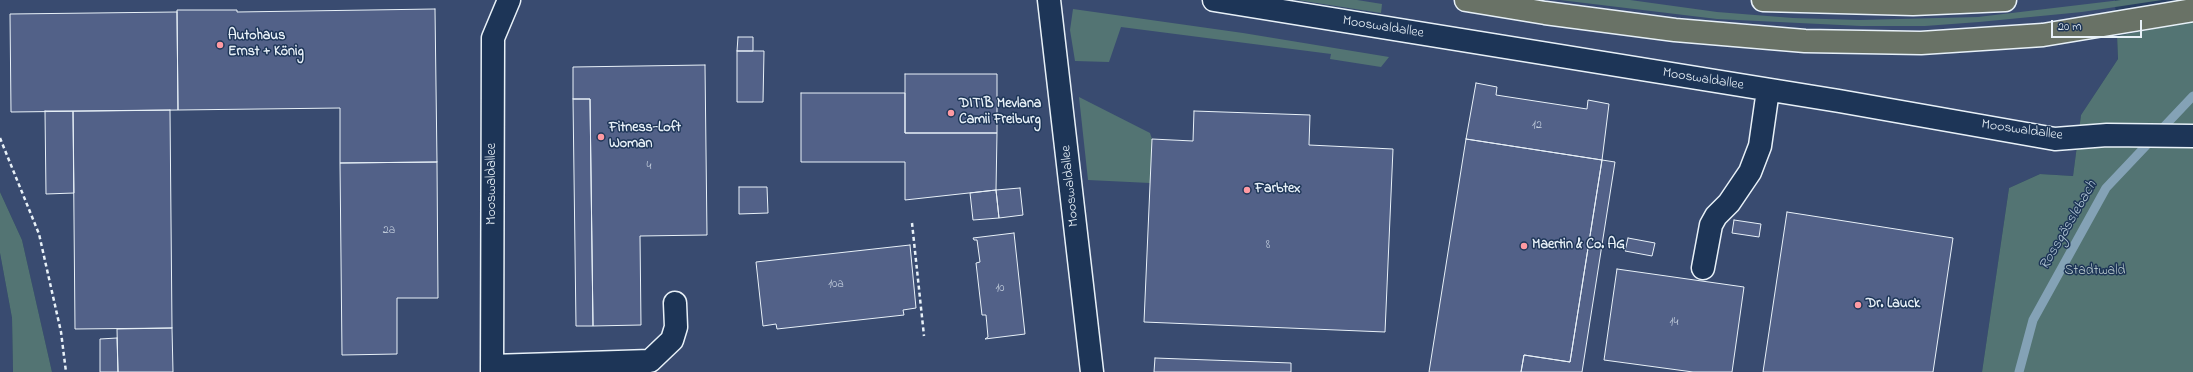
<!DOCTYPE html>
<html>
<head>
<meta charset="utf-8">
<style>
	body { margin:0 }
	#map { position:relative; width:2193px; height:372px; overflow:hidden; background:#283e61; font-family:"Indie Flower",sans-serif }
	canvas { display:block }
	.scale { position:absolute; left:2051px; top:20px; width:91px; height:18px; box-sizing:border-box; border:2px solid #e8f1f8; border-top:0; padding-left:5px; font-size:12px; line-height:14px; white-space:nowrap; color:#e8f1f8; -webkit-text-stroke:3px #1d3557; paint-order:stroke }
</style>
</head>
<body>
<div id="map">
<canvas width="2193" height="372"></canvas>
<div class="scale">20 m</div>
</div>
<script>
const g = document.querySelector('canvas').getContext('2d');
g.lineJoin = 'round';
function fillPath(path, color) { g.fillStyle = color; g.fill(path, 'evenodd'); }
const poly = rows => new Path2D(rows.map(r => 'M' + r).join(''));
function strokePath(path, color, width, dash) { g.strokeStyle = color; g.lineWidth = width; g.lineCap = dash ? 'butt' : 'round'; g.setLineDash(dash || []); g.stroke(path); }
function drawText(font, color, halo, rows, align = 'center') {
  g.font = font + ' "Indie Flower",sans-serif'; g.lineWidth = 3; g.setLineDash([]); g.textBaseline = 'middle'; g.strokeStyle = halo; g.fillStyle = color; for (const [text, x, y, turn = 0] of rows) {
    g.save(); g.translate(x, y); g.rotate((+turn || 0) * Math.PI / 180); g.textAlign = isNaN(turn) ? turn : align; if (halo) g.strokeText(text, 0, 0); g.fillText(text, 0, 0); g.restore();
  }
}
fillPath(poly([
	[0,0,2115,0,2118,59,2081,115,2073,176,2040,174,2009,188,1982,372,52,372,22,240,0,192],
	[0,253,12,318,13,372,0,372]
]), '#394b70');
fillPath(poly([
	[1297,0,1357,0,1382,4,1381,13],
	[1560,0,1630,0,1717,12,1793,18,1859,20,1978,17,2121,0,2162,0,2082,12,1979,22,1925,26,1861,26,1717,19],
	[1073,9,1243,33,1389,57,1381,67,1330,59,1331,54,1121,27,1109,62,1075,61,1070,30],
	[2193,21,2193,372,1982,372,2009,188,2040,174,2073,176,2081,115,2118,59,2117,36],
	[1079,97,1150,133,1152,139,1150,183,1088,180],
	[0,192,22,240,52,372,13,372,12,318,0,253]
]), '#537473');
strokePath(poly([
	[2019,372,2033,320,2106,188,2193,96]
]), '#84a2b6', 9);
const building = poly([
	[435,9,437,162,340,163,340,108,178,110,177,10,237,10,237,12,435,9],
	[177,12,178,110,11,112,10,14,177,12],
	[738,37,753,37,753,51,737,51,738,37],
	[737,51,764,51,763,102,737,102,737,51],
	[705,65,707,235,640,236,641,325,593,326,590,99,573,99,573,67,705,65],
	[905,74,997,74,997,133,905,133,905,74],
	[1476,83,1497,87,1496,95,1587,109,1588,100,1609,104,1602,160,1466,139,1476,83],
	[801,93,905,93,905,133,997,133,996,190,905,200,905,162,801,162,801,93],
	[573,99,590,99,593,326,576,326,573,99],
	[170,110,172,328,75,329,73,111,170,110],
	[45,111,73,111,74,193,46,194,45,111],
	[1194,111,1310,115,1309,145,1393,149,1385,332,1144,322,1152,139,1193,141,1194,111],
	[1466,139,1602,160,1570,362,1524,355,1521,372,1429,372,1466,139],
	[1602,160,1615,162,1582,372,1521,372,1524,355,1570,362,1602,160],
	[437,162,438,298,397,298,397,354,342,355,340,163,437,162],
	[739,187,767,187,768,213,739,214,739,187],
	[1020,188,1023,215,999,218,996,190,1020,188],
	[996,190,999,218,973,220,970,193,996,190],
	[1787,212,1953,238,1933,372,1763,372,1787,212],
	[1734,220,1761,224,1759,237,1732,233,1734,220],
	[1014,233,1025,334,985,339,988,337,986,315,982,315,976,263,980,262,977,240,974,240,973,238,1014,233],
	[1628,238,1655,243,1652,256,1625,251,1628,238],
	[910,245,916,308,903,310,904,315,777,329,776,324,763,326,756,262,910,245],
	[1617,269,1744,287,1732,372,1693,372,1604,360,1617,269],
	[172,328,173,372,118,372,117,329,172,328],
	[117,338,118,372,100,372,100,339,117,338],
	[1155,358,1291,363,1291,372,1154,372,1155,358]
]);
fillPath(building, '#526188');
strokePath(building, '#e8f1f8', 1);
const minor = poly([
	[1049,0,1092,372],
	[1214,0,1839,101,2055,139,2107,135,2193,136],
	[1703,268,1711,225,1716,216,1729,203,1750,172,1760,146,1768,90],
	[492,366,650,361,672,340,676,327,675,303],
	[492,372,493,38,509,0]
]);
const major = poly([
	[1466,0,1545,13,1675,30,1805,41,1921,43,2043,35,2193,10],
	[1763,0,1913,4,2005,0]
]);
strokePath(minor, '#e8f1f8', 25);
strokePath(major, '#e8f1f8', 25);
strokePath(poly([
	[0,138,39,234,61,332,66,372],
	[912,223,924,336]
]), '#e8f1f8', 2.5, [4, 3]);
strokePath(minor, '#1d3557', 22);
strokePath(major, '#697266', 22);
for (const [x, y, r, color] of [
	[220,45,4,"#ff9aa2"],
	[951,113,4,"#ff9aa2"],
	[601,137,4,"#ff9aa2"],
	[1247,190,4,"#ff9aa2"],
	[1524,246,4,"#ff9aa2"],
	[1858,305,4,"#ff9aa2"]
]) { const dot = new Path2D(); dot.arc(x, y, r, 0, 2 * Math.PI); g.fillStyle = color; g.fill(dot); strokePath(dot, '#1d3557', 1.5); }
drawText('12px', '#c2cddc', null, [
	["12",1537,126],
	["4",649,167],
	["2a",389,231],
	["8",1268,246],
	["10a",836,285],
	["10",1000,289],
	["14",1674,323]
]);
drawText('14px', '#e8f1f8', '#1d3557', [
	["Mooswaldallee",1383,28,9],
	["Mooswaldallee",1703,80,9],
	["Mooswaldallee",2022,131,8],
	["Mooswaldallee",493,184,-90],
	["Mooswaldallee",1071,186,-96]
]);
drawText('bold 14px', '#e8f1f8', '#1d3557', [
	["Autohaus",228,37],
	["Ernst + König",228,53],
	["DITIB Mevlana",959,105],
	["Camii Freiburg",959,121],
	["Fitness-Loft",609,129],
	["Woman",609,145],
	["Farbtex",1255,190],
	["Maertin & Co. AG",1532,246],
	["Dr. Lauck",1866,305]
], 'left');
drawText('14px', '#b4c5c9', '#1d3557', [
	["Stadtwald",2095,272]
]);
drawText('italic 15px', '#aec3d2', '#1d3557', [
	["Rossgässlebach",2069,226,-60]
]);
</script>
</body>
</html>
